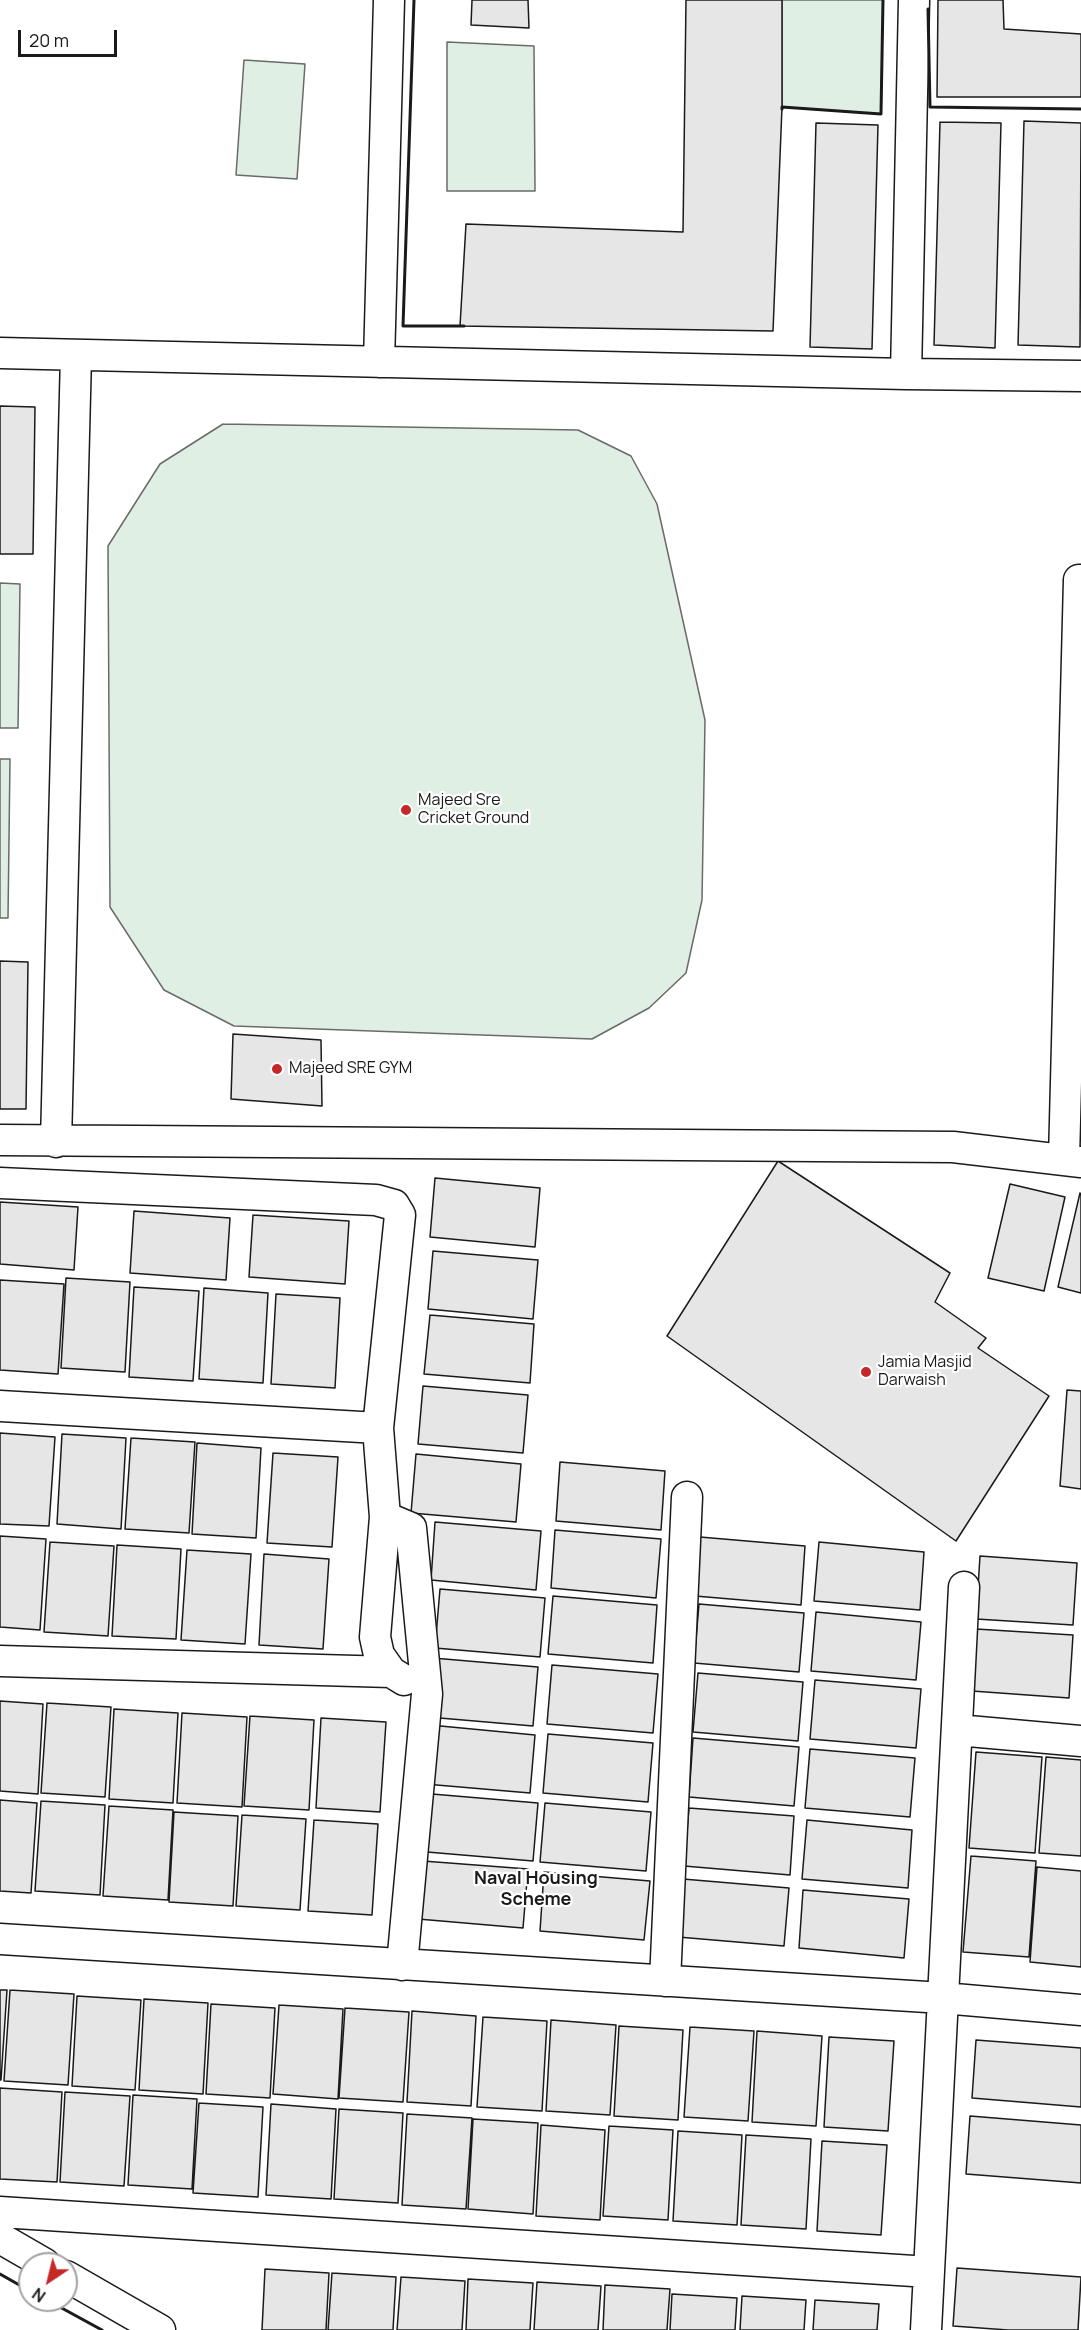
<!DOCTYPE html>
<html>
<head>
<meta charset="utf-8">
<style>
	body { margin:0 }
	#map { position:relative; width:1081px; height:2330px; overflow:hidden; background:#fff; font-family:Manrope,sans-serif }
	canvas { display:block }
	.north { position:absolute; left:18px; top:2252px; width:60px; height:60px; box-sizing:border-box; background:#fff; border:2px solid #a3a3a3; border-radius:50%; rotate:215deg; font-size:16px; font-weight:700; line-height:24px; text-align:center; color:#1a1a1a }
	.north::after { content:''; display:block; margin:auto; width:21px; height:27px; background:#c62828; clip-path:polygon(50% 0,100% 100%,50% 72%,0 100%) }
	.scale { position:absolute; left:18px; top:30px; width:99px; height:27px; box-sizing:border-box; border:3px solid #1a1a1a; border-top:0; padding-left:8px; font-size:18px; line-height:21px; white-space:nowrap; color:#1a1a1a; -webkit-text-stroke:4px #fff; paint-order:stroke }
</style>
</head>
<body>
<div id="map">
<canvas width="1081" height="2330"></canvas>
<div class="north">N</div>
<div class="scale">20 m</div>
</div>
<script>
const g = document.querySelector('canvas').getContext('2d');
g.lineJoin = 'round';
function fillPath(path, color) { g.fillStyle = color; g.fill(path, 'evenodd'); }
const poly = rows => new Path2D(rows.map(r => 'M' + r).join(''));
function strokePath(path, color, width, dash) { g.strokeStyle = color; g.lineWidth = width; g.lineCap = dash ? 'butt' : 'round'; g.setLineDash(dash || []); g.stroke(path); }
function drawText(font, color, halo, rows, align = 'center') {
  g.font = font + ' Manrope,sans-serif'; g.lineWidth = 4.5; g.setLineDash([]); g.textBaseline = 'middle'; g.strokeStyle = halo; g.fillStyle = color; for (const [text, x, y, turn = 0] of rows) {
    g.save(); g.translate(x, y); g.rotate((+turn || 0) * Math.PI / 180); g.textAlign = isNaN(turn) ? turn : align; if (halo) g.strokeText(text, 0, 0); g.fillText(text, 0, 0); g.restore();
  }
}
const green = poly([
	[782,0,883,0,881,114,782,107,782,0],
	[447,42,534,46,535,191,447,191,447,42],
	[244,60,305,64,297,179,236,175,244,60],
	[223,424,578,430,631,456,657,504,705,720,702,900,686,973,649,1008,592,1039,234,1026,164,990,110,907,108,546,160,464,223,424],
	[0,583,20,584,18,728,0,728,0,583],
	[0,759,10,759,8,918,0,918,0,759]
]);
fillPath(green, '#e0efe3');
strokePath(green, '#6a6a6a', 1.5);
const building = poly([
	[472,0,528,0,529,28,471,25,472,0],
	[686,0,782,0,782,107,773,331,460,326,466,224,683,232,686,0],
	[938,0,1003,0,1004,29,1081,34,1081,97,937,97,938,0],
	[1024,121,1081,123,1080,347,1018,345,1024,121],
	[940,122,1001,123,995,348,934,345,940,122],
	[816,123,878,125,872,349,810,347,816,123],
	[0,406,35,407,33,554,0,554,0,406],
	[0,961,28,962,26,1109,0,1109,0,961],
	[233,1034,321,1040,322,1106,231,1099,233,1034],
	[778,1161,950,1273,935,1302,986,1338,978,1348,1049,1396,956,1541,667,1336,778,1161],
	[435,1178,540,1188,535,1247,430,1237,435,1178],
	[1010,1184,1065,1197,1044,1291,988,1278,1010,1184],
	[1080,1193,1081,1194,1081,1293,1058,1287,1080,1193],
	[0,1202,78,1207,74,1270,0,1264,0,1202],
	[134,1211,230,1218,226,1280,130,1273,134,1211],
	[253,1215,349,1221,345,1284,249,1277,253,1215],
	[433,1251,538,1260,533,1319,428,1309,433,1251],
	[66,1278,130,1282,125,1372,61,1368,66,1278],
	[0,1280,64,1284,58,1374,0,1370,0,1280],
	[134,1287,199,1291,193,1381,129,1377,134,1287],
	[204,1288,268,1293,263,1383,199,1379,204,1288],
	[276,1294,340,1298,335,1388,271,1384,276,1294],
	[430,1315,534,1324,530,1383,424,1374,430,1315],
	[423,1386,528,1395,523,1453,418,1444,423,1386],
	[1067,1390,1081,1391,1081,1489,1060,1486,1067,1390],
	[0,1433,55,1437,49,1526,0,1524,0,1433],
	[62,1434,126,1438,121,1529,57,1524,62,1434],
	[131,1438,195,1442,189,1533,125,1529,131,1438],
	[197,1443,261,1448,256,1538,192,1534,197,1443],
	[273,1453,338,1457,332,1547,267,1543,273,1453],
	[416,1454,521,1464,516,1522,411,1513,416,1454],
	[560,1462,665,1471,661,1530,556,1521,560,1462],
	[435,1522,541,1531,536,1590,431,1580,435,1522],
	[555,1530,661,1539,656,1598,551,1588,555,1530],
	[0,1536,46,1539,40,1630,0,1627,0,1536],
	[700,1537,805,1546,801,1605,695,1596,700,1537],
	[50,1542,114,1546,108,1636,44,1632,50,1542],
	[819,1542,924,1552,920,1610,814,1601,819,1542],
	[117,1545,181,1549,176,1639,112,1636,117,1545],
	[187,1550,251,1554,245,1644,181,1640,187,1550],
	[264,1554,329,1559,323,1649,259,1645,264,1554],
	[980,1556,1077,1563,1073,1625,976,1619,980,1556],
	[440,1589,545,1598,540,1657,435,1648,440,1589],
	[553,1596,657,1605,653,1663,548,1654,553,1596],
	[699,1604,804,1613,799,1672,694,1663,699,1604],
	[816,1612,921,1622,916,1680,811,1671,816,1612],
	[976,1629,1073,1635,1069,1698,972,1691,976,1629],
	[433,1658,538,1667,533,1726,428,1717,433,1658],
	[552,1665,658,1674,653,1733,547,1724,552,1665],
	[698,1673,803,1682,798,1741,693,1732,698,1673],
	[815,1680,921,1689,916,1748,810,1739,815,1680],
	[0,1701,43,1704,38,1794,0,1791,0,1701],
	[47,1703,111,1707,105,1797,41,1793,47,1703],
	[114,1709,178,1713,173,1803,109,1799,114,1709],
	[182,1713,247,1717,242,1807,177,1803,182,1713],
	[250,1716,314,1720,309,1810,244,1806,250,1716],
	[321,1718,386,1722,380,1812,316,1808,321,1718],
	[430,1725,535,1735,530,1793,425,1784,430,1725],
	[548,1734,653,1743,648,1802,543,1793,548,1734],
	[693,1738,799,1747,794,1806,689,1797,693,1738],
	[810,1749,915,1758,910,1817,805,1808,810,1749],
	[976,1752,1042,1757,1035,1853,969,1848,976,1752],
	[1046,1757,1081,1760,1081,1856,1039,1853,1046,1757],
	[432,1794,538,1803,533,1861,427,1852,432,1794],
	[0,1800,37,1803,31,1893,0,1891,0,1800],
	[41,1801,105,1805,100,1895,35,1891,41,1801],
	[545,1803,651,1812,646,1871,540,1862,545,1803],
	[109,1806,173,1810,168,1900,103,1896,109,1806],
	[689,1808,794,1816,790,1875,684,1866,689,1808],
	[174,1812,238,1816,233,1906,169,1902,174,1812],
	[242,1815,306,1819,300,1910,236,1906,242,1815],
	[314,1820,378,1824,372,1915,308,1911,314,1820],
	[807,1820,912,1830,908,1888,802,1879,807,1820],
	[971,1856,1036,1861,1029,1957,963,1952,971,1856],
	[423,1861,528,1869,523,1928,418,1919,423,1861],
	[1037,1867,1081,1871,1081,1967,1030,1962,1037,1867],
	[544,1872,650,1881,644,1940,540,1931,544,1872],
	[683,1879,789,1888,784,1946,678,1937,683,1879],
	[803,1890,909,1899,904,1958,799,1948,803,1890],
	[0,1990,7,1990,1,2080,0,2080,0,1990],
	[10,1990,74,1994,68,2085,4,2081,10,1990],
	[77,1996,141,2000,135,2090,72,2086,77,1996],
	[144,1999,208,2003,203,2094,139,2090,144,1999],
	[211,2004,275,2008,270,2098,206,2094,211,2004],
	[279,2005,343,2009,338,2099,273,2094,279,2005],
	[345,2008,409,2012,403,2102,339,2098,345,2008],
	[412,2011,476,2016,471,2106,407,2102,412,2011],
	[483,2017,547,2021,542,2111,477,2107,483,2017],
	[551,2020,616,2025,610,2115,546,2111,551,2020],
	[619,2026,683,2030,678,2120,614,2116,619,2026],
	[690,2027,754,2031,748,2121,684,2117,690,2027],
	[757,2031,822,2036,816,2126,752,2122,757,2031],
	[829,2037,894,2041,888,2131,824,2127,829,2037],
	[976,2040,1081,2048,1081,2107,972,2098,976,2040],
	[0,2088,62,2092,57,2182,0,2179,0,2088],
	[65,2092,130,2096,124,2186,60,2182,65,2092],
	[133,2095,197,2099,192,2189,128,2185,133,2095],
	[199,2103,263,2107,258,2197,193,2193,199,2103],
	[271,2104,336,2109,331,2199,266,2195,271,2104],
	[339,2109,403,2113,398,2203,334,2199,339,2109],
	[407,2114,472,2118,466,2209,402,2205,407,2114],
	[970,2116,1081,2125,1081,2183,966,2174,970,2116],
	[473,2119,538,2123,533,2214,468,2209,473,2119],
	[541,2125,605,2130,600,2220,536,2216,541,2125],
	[609,2126,673,2130,668,2220,603,2216,609,2126],
	[678,2131,742,2135,737,2225,673,2221,678,2131],
	[746,2135,811,2139,806,2229,741,2225,746,2135],
	[822,2141,887,2145,881,2235,817,2231,822,2141],
	[957,2268,1081,2277,1078,2330,1008,2330,953,2326,957,2268],
	[265,2269,329,2273,326,2330,262,2330,265,2269],
	[332,2273,396,2277,393,2330,328,2330,332,2273],
	[401,2277,465,2281,462,2330,397,2330,401,2277],
	[468,2279,533,2283,530,2330,466,2330,468,2279],
	[537,2282,601,2286,598,2330,534,2330,537,2282],
	[605,2285,670,2289,667,2330,603,2330,605,2285],
	[672,2294,737,2298,735,2330,670,2330,672,2294],
	[742,2296,806,2300,804,2330,740,2330,742,2296],
	[815,2300,879,2304,877,2330,813,2330,815,2300]
]);
fillPath(building, '#e6e6e6');
strokePath(building, '#1a1a1a', 1.5);
const street = poly([
	[0,353,906,374,1081,376],
	[379,362,389,0],
	[906,374,914,0],
	[0,1140,953,1147,1081,1162],
	[56,1142,76,355],
	[1064,1159,1079,580],
	[0,1183,376,1200,394,1205,400,1215,378,1428,385,1517,411,1528,427,1694,402,1965],
	[0,1406,378,1428],
	[385,1517,375,1637,379,1655,391,1672,404,1680],
	[0,1661,391,1672],
	[957,1730,1081,1741],
	[0,1939,943,1998,1081,2010],
	[665,1981,687,1497],
	[0,2212,929,2272],
	[0,2238,45,2264],
	[66,2276,160,2330],
	[926,2330,964,1587]
]);
strokePath(street, '#1a1a1a', 33);
strokePath(street, '#fff', 30);
strokePath(poly([
	[414,0,403,326,464,326],
	[928,9,930,107,1081,109],
	[782,109,782,107,881,114,883,0],
	[0,2274,30,2291],
	[47,2300,102,2330]
]), '#1a1a1a', 3);
for (const [x, y, r, color] of [
	[406,810,6,"#c62828"],
	[277,1069,6,"#c62828"],
	[866,1372,6,"#c62828"]
]) { const dot = new Path2D(); dot.arc(x, y, r, 0, 2 * Math.PI); g.fillStyle = color; g.fill(dot); strokePath(dot, '#fff', 2); }
drawText('16px', '#1a1a1a', '#fff', [
	["Majeed Sre",418,801],
	["Cricket Ground",418,819],
	["Majeed SRE GYM",289,1069],
	["Jamia Masjid",878,1363],
	["Darwaish",878,1381]
], 'left');
drawText('bold 18px', '#1a1a1a', '#fff', [
	["Naval Housing",536,1879],
	["Scheme",536,1900]
]);
</script>
</body>
</html>
